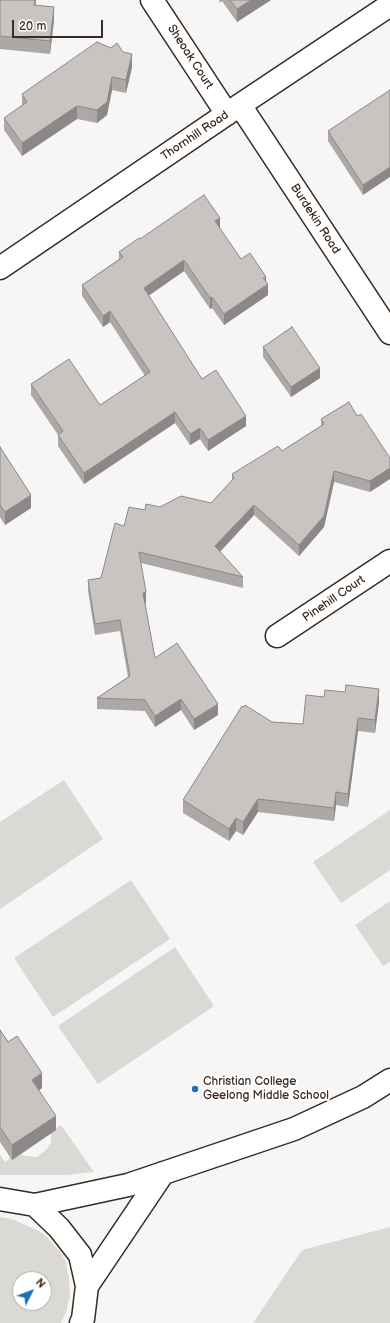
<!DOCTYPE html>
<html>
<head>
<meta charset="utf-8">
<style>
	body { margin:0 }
	#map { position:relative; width:390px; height:1323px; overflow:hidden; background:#f7f6f6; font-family:"Balsamiq Sans",sans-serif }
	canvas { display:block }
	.north { position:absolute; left:12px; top:1271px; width:40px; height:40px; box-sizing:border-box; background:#fff; border:1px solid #b1aaa5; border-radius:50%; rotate:48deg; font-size:11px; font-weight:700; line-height:16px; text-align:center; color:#3b2a1e }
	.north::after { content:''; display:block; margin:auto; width:14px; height:18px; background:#1f6fb2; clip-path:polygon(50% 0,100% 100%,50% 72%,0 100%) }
	.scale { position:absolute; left:12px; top:20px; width:91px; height:18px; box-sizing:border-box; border:2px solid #3b2a1e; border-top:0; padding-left:5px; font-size:12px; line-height:14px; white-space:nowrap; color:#3b2a1e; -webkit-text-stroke:3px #fff; paint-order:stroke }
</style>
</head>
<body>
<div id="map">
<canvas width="390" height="1323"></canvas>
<div class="north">N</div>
<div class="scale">20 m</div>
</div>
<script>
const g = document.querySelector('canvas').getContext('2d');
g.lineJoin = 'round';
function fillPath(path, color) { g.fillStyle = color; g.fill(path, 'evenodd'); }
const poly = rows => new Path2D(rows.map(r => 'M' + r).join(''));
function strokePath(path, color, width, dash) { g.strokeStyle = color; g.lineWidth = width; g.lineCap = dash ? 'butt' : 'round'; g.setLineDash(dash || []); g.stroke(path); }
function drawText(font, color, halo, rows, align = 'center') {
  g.font = font + ' "Balsamiq Sans",sans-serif'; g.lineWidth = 4; g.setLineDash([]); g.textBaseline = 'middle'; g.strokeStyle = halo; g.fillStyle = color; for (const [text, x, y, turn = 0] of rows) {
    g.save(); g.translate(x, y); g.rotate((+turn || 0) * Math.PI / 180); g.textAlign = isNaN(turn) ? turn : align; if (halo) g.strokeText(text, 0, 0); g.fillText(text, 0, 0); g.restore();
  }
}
fillPath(poly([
	[64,780,103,839,0,909,0,822],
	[390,810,390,870,341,903,313,862],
	[131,880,170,939,53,1017,14,958],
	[390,901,390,962,383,966,355,925],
	[175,947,214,1006,98,1084,58,1026],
	[61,1125,94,1172,66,1175,0,1175,0,1154,5,1162,17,1153,25,1156,37,1157,46,1150,51,1142,51,1132],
	[0,1217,12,1219,39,1231,48,1238,61,1253,66,1262,69,1279,70,1296,66,1312,61,1323,0,1323],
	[20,1279,44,1279,44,1303,20,1303],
	[390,1227,390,1323,253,1323,302,1250]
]), '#dbd9d6');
const minor = poly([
	[152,0,227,114],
	[240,105,390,333],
	[0,268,240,105,390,5],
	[277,636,390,561],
	[0,1199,35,1205,59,1228,80,1255,87,1286,83,1319,81,1323],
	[35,1205,128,1185,294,1129,363,1097,390,1080],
	[87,1286,163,1173]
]);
strokePath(minor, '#3b2a1e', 25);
strokePath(minor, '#fff', 22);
fillPath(poly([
	[0,0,36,0,36,5,54,20,50,54,0,49],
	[219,0,271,0,237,22,222,1,220,3],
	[132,67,126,93,112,90,107,115,97,123,77,119,22,156,4,130,4,118,22,105,22,94],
	[390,90,363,195,328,141,328,131],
	[220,229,241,259,266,281,268,295,224,325,212,308,210,309,184,271,148,296,202,379,246,426,208,451,200,439,190,445,175,423,84,484,58,446,58,435,31,395,31,384,100,405,145,376,110,322,103,327,82,296,82,285,119,259,119,252,140,239],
	[263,347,320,378,291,397,263,357],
	[357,416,390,458,370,492,334,482,324,527,299,556,254,515,220,552,243,577,243,588,141,563,146,603,145,604,155,658,218,715,194,730,181,710,155,727,145,711,97,709,97,698,128,677,120,631,95,635,88,591,88,580,101,578,124,526,145,510,160,507,211,503,232,481,232,474,282,451,321,426,321,419],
	[0,447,31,508,5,525,0,517],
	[379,702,375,733,358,731,348,807,336,805,334,821,258,812,243,835,236,831,229,841,183,813,183,800,272,722,303,724],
	[0,1030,42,1088,39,1090,56,1130,12,1160,0,1142]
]), '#ada8a6');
fillPath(poly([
	[251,0,271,0,237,22,237,9],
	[54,7,54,20,50,54,50,41],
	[132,54,132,67,126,93,126,80],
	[112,77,112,90,107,115,97,123,97,110],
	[77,106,77,119,22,156,22,143],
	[390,167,390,177,363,195,363,185],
	[220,218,220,229,215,221],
	[184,260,184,271,144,299,144,288],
	[266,277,266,286,268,284,268,295,224,325,224,314],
	[212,297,212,308,210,309,210,298],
	[110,311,110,322,103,327,103,316],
	[320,368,320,378,291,397,291,387],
	[175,412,175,423,84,484,84,473],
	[246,416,246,426,208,451,208,440],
	[200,428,200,439,190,445,190,434],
	[390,468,390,479,370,492,370,481],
	[334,471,334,482,324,527,299,556,299,545],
	[31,495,31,508,5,525,5,512],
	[254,505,254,515,215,557,215,546],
	[146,592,146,603,143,604,143,593],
	[379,689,379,702,375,733,375,720],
	[181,699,181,710,155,727,155,716],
	[218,704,218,715,194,730,194,719],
	[358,718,358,731,348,807,348,794],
	[336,792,336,805,334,821,334,808],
	[258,799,258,812,243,835,243,822],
	[236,818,236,831,229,841,229,829],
	[42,1073,42,1088,32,1095,32,1080],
	[56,1116,56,1130,12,1160,12,1145]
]), '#8d8887');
const building = poly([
	[0,0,35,0,34,5,54,7,50,41,0,36,0,0],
	[230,0,251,0,237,9,230,0],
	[97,42,111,48,117,43,123,52,132,54,126,80,112,77,107,102,97,110,77,106,22,143,4,118,27,102,22,94,97,42],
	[390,90,390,167,363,185,328,131,390,90],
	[204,195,220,218,215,221,241,259,250,253,266,277,263,278,268,284,224,314,212,297,210,298,184,260,144,288,202,379,216,370,246,416,208,440,200,428,190,434,175,412,84,473,58,435,63,431,31,384,69,359,100,405,150,372,110,311,103,316,82,285,123,257,119,252,139,238,140,239,204,195],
	[292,327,320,368,291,387,263,347,292,327],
	[349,402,357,416,361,414,390,458,390,468,370,481,334,471,324,516,299,545,254,505,215,546,243,577,139,552,146,592,143,593,155,658,177,643,218,704,194,719,181,699,155,716,145,700,97,698,130,676,120,620,95,624,88,580,101,578,115,523,124,526,129,507,145,510,146,504,160,507,181,496,211,503,234,478,232,474,278,446,282,451,324,424,321,419,349,402],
	[0,447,31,495,5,512,0,505,0,447],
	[346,685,379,689,375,720,358,718,348,794,336,792,334,808,258,799,243,822,236,818,229,829,183,800,242,706,244,707,245,705,272,722,303,724,306,695,324,697,325,690,345,692,346,685],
	[0,1030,8,1042,17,1036,42,1073,32,1080,56,1116,12,1145,0,1127,0,1030]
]);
fillPath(building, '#c9c3c1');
strokePath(building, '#8d8887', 1);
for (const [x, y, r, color] of [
	[195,1089,4,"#1f6fb2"]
]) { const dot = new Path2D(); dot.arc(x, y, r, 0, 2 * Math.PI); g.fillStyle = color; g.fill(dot); strokePath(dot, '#fff', 1.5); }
drawText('12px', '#3b2a1e', '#fff', [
	["Sheoak Court",190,57,57],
	["Thornhill Road",195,136,-34],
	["Burdekin Road",315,219,57],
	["Pinehill Court",334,599,-34]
]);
drawText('12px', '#3b2a1e', '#fff', [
	["Christian College",203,1082],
	["Geelong Middle School",203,1096]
], 'left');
</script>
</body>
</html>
